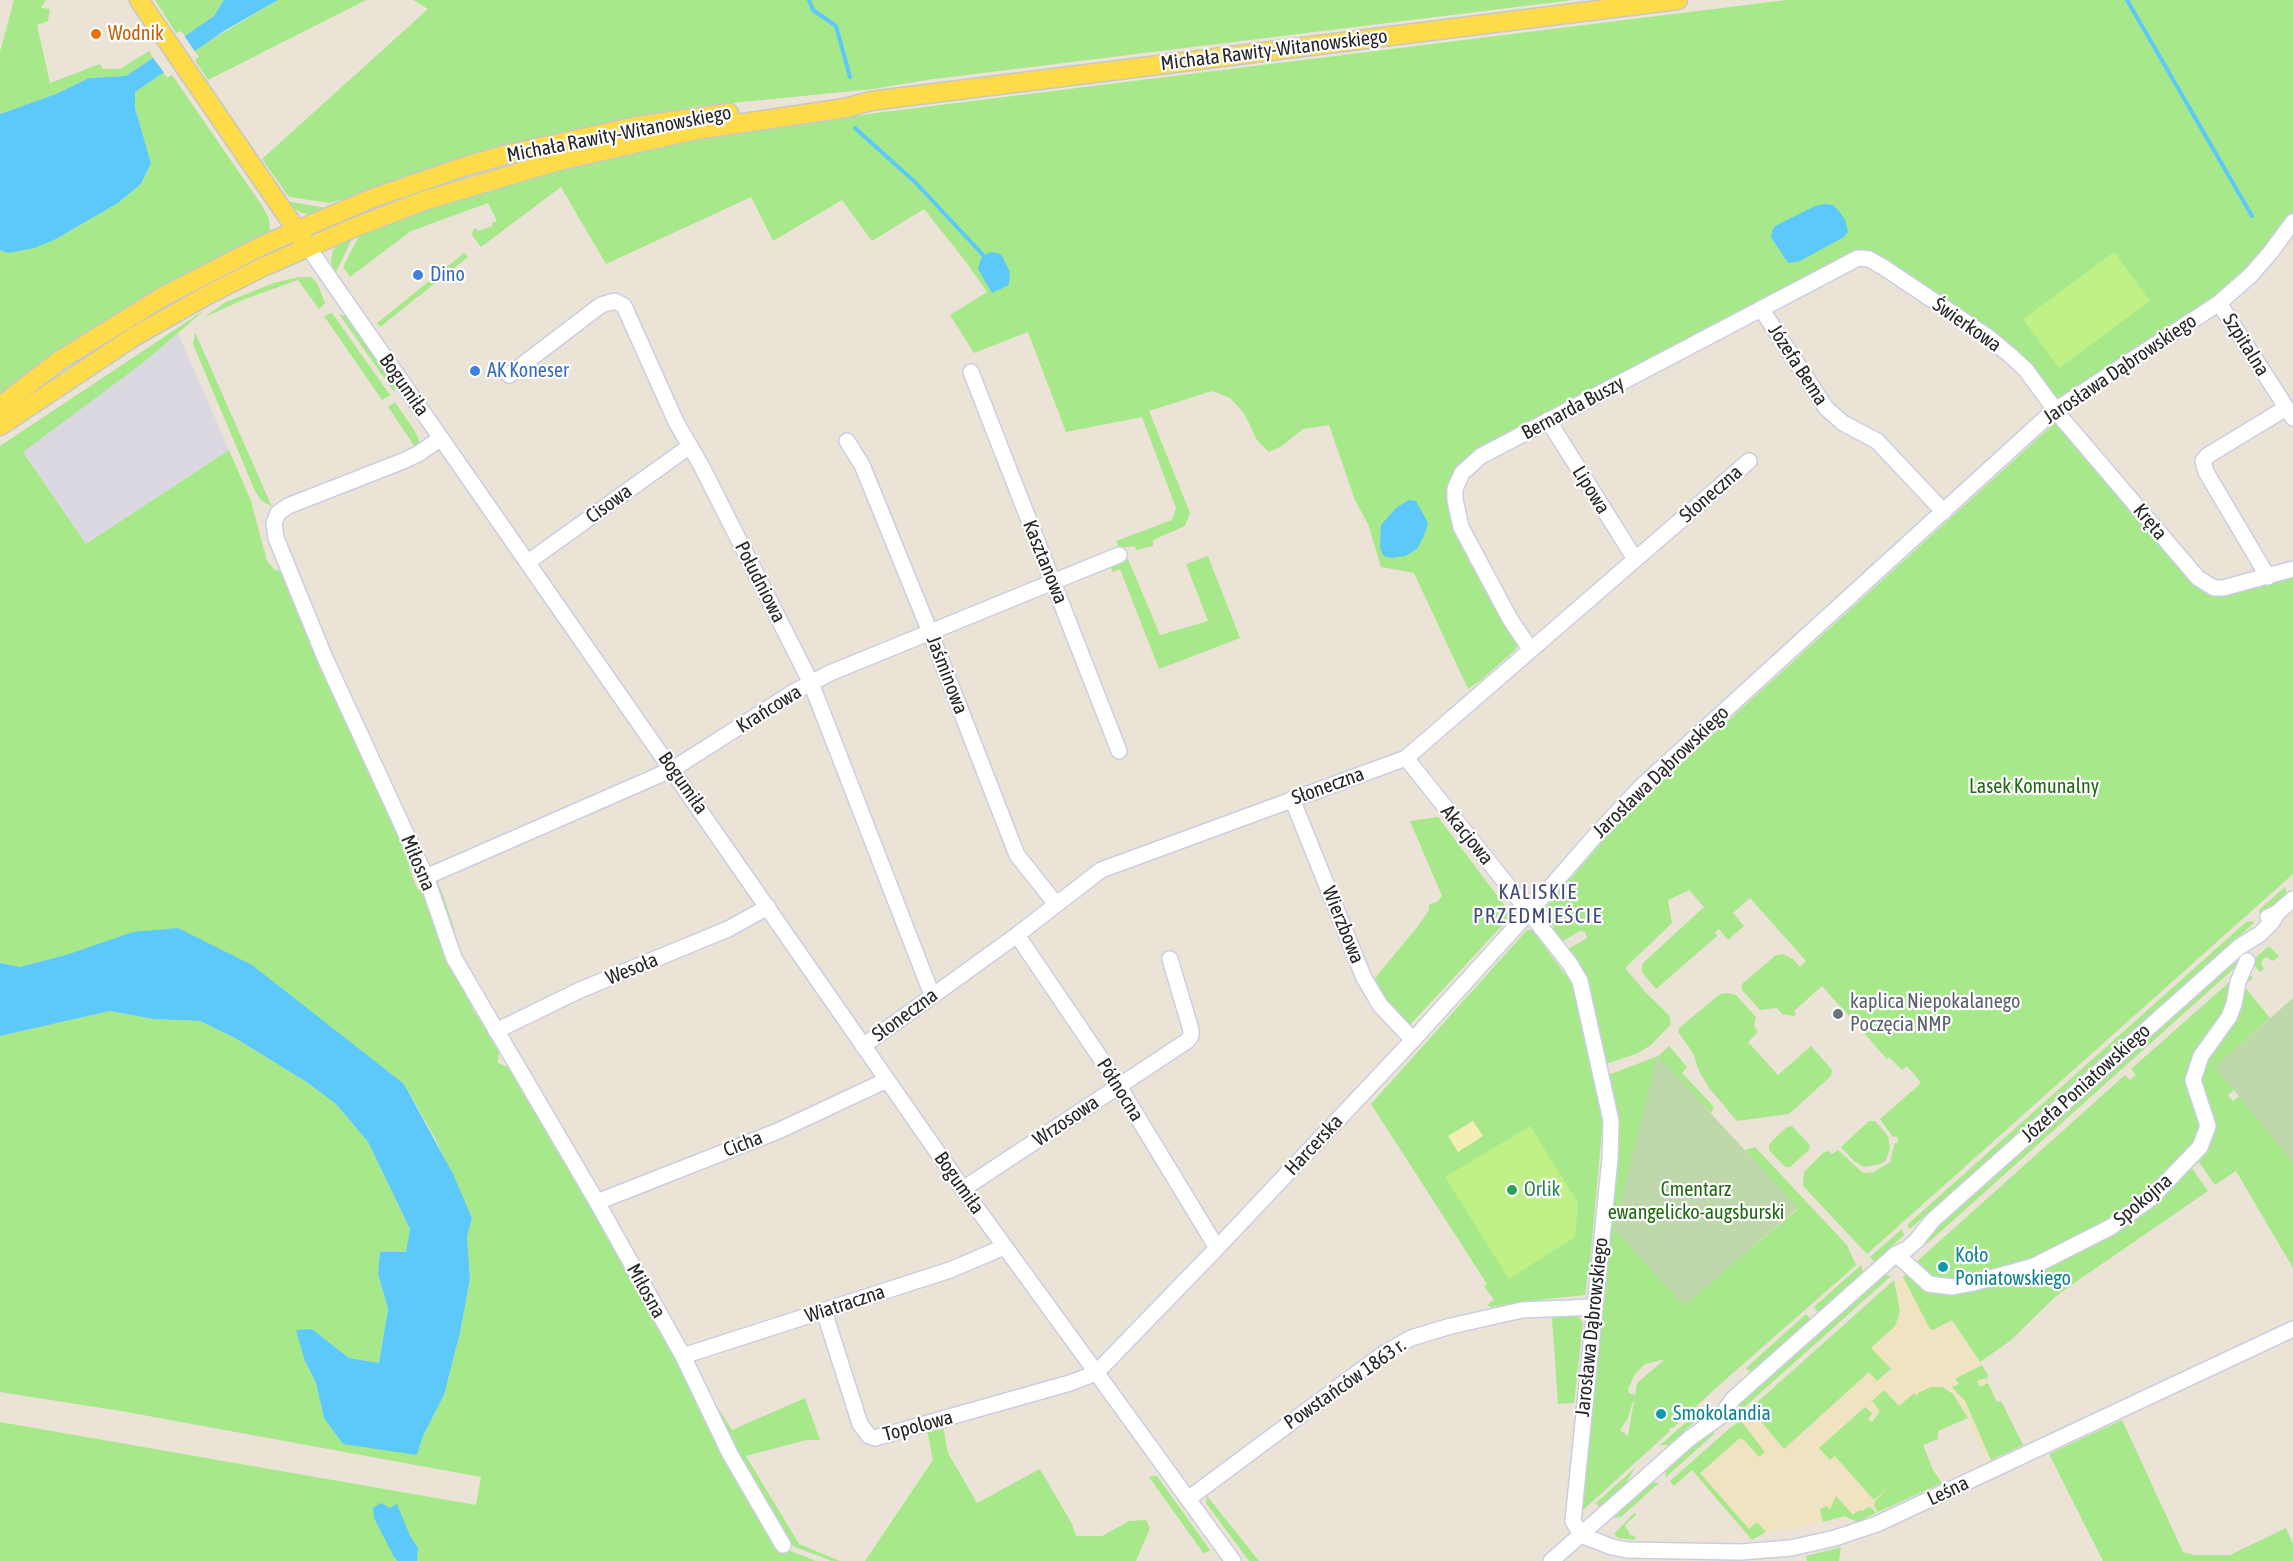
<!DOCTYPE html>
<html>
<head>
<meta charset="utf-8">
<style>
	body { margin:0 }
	canvas { display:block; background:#ebe3d6 }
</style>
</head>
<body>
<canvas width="2293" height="1561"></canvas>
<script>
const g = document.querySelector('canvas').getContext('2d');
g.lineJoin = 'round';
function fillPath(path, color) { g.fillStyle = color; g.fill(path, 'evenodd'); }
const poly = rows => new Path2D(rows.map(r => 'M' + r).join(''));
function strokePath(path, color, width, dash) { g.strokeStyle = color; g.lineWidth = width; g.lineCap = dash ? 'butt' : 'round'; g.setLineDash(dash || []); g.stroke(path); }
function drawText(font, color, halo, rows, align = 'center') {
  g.font = font + ' "Asap Condensed",sans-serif'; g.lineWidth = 4.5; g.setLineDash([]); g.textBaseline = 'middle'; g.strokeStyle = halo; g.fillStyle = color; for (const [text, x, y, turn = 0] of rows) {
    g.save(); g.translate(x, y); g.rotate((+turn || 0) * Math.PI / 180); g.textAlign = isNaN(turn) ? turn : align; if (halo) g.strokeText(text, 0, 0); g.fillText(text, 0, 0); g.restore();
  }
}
fillPath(poly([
	[178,333,229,450,86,544,23,451,144,362]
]), '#dbd8e2');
fillPath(poly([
	[1908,1272,1949,1316,1980,1362,1988,1375,1987,1380,1997,1402,2001,1401,2023,1445,1987,1462,1967,1418,1938,1431,1938,1439,1923,1445,1933,1470,1942,1483,1857,1522,1844,1516,1799,1527,1766,1532,1752,1540,1689,1467]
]), '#efe3c2');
fillPath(poly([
	[14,0,46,0,41,8,50,9,48,21,37,25,50,83,100,64,103,69,120,69,149,51,153,57,126,76,89,78,56,94,0,114,0,52],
	[155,0,224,0,214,16,185,36,181,31,176,33],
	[278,0,366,0,208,80,195,60,199,57,194,50],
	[413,0,1573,0,926,80,873,89,692,107,638,118,351,201,349,197,330,203,289,197,262,159,428,9],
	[1786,0,2293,0,2293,213,2258,260,2223,291,2057,402,2026,364,1872,256,1464,464,1460,539,1468,560,1518,645,1515,650,1480,681,1468,689,1414,573,1381,567,1368,524,1355,500,1329,425,1303,429,1282,446,1269,452,1257,440,1244,413,1230,398,1212,391,1149,411,1190,513,1185,526,1153,540,1153,546,1137,550,1134,546,1119,548,1116,541,1172,520,1176,508,1142,417,1066,432,1028,332,974,353,950,315,987,292,966,262,924,209,872,241,842,200,773,241,751,197,606,264,561,187,481,247,472,235,473,230,476,228,478,231,492,226,492,223,497,221,488,203,411,231,350,277,343,267,359,236,431,204,618,154,739,133,876,113],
	[163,72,167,78,172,75,263,207,269,219,270,230,265,236,0,401,0,250,8,253,56,239,118,203,141,184,151,163,135,108,134,92],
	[285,201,326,208,312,215,302,213,291,207],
	[350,234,352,239,335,274,331,262,333,250],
	[464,253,468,257,380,327,377,323],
	[299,277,311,277,317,283,325,303,319,309,298,280,245,299,203,318,226,302,274,283],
	[206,309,144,362,23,452,86,544,229,450,251,501,267,561,275,570,280,571,357,745,400,831,412,876,418,890,437,881,443,895,455,931,445,934,441,940,441,947,445,948,471,999,472,1008,499,1049,498,1063,513,1069,573,1172,674,1356,683,1356,783,1548,816,1561,0,1561,0,1422,476,1505,481,1477,121,1411,0,1392,0,1036,110,1011,153,1019,200,1021,235,1038,305,1081,336,1104,368,1142,410,1229,406,1253,380,1252,378,1274,388,1309,379,1363,349,1358,312,1329,305,1361,316,1383,324,1418,417,1454,423,1436,444,1395,460,1333,470,1279,467,1237,472,1218,435,1138,404,1084,355,1046,69,954,20,967,0,963,0,446],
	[332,313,390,395,382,400,324,316],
	[339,314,346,316,396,386,394,392],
	[195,332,272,507,261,500,255,491,193,344],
	[395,402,416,433,420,444,415,447,388,407],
	[2057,421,2195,584,2293,573,2293,874,1867,1254,1803,1186,1804,1172,1824,1152,1828,1151,1832,1154,1838,1150,1863,1173,1874,1172,1890,1162,1895,1143,1898,1143,1897,1136,1893,1137,1880,1119,1921,1083,1907,1066,1902,1070,1889,1057,1887,1059,1822,986,1794,1011,1796,1014,1794,1016,1782,1014,1777,1008,1760,1010,1742,990,1742,984,1776,955,1783,954,1793,959,1800,967,1806,961,1750,898,1733,913,1744,926,1728,940,1719,929,1715,932,1717,936,1656,989,1641,971,1643,963,1704,907,1689,890,1668,900,1672,923,1625,968,1647,994,1669,1015,1671,1024,1651,1045,1638,1053,1606,1064,1566,950,1587,938,1585,932,1580,931,1561,942,1552,930,1554,927,1548,919,1545,912,1546,907,1621,820,1650,792],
	[1208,556,1240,638,1159,669,1120,569,1112,572,1111,565,1128,559,1160,635,1208,621,1186,564],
	[1438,817,1511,914,1509,918,1409,1026,1382,993,1375,978,1418,926,1429,910,1429,905,1438,901,1442,896,1410,821],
	[2285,887,2287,893,2262,915,2259,913,2259,910],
	[2252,921,2254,923,1910,1229,1907,1225,2246,922],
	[1527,930,1532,930,1536,935,1573,985,1602,1116,1602,1130,1590,1261,1585,1295,1519,1302,1491,1307,1487,1305,1494,1300,1484,1286,1487,1284,1371,1104],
	[2269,946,2279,956,2273,961,2266,957,2263,959,2261,962,2264,969,2260,972,2251,962],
	[2235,961,2240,963,1928,1243,1923,1244,1922,1241],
	[2244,969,2253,978,2244,986,2270,1018,2215,1067,2234,1090,2228,1095,2233,1101,2239,1096,2293,1162,2293,1268,2236,1171,2215,1185,2199,1162,2192,1168,2208,1191,2077,1281,2055,1297,2010,1341,1980,1362,1952,1320,1933,1330,1930,1329,1903,1277,1914,1264,2125,1075,2130,1080,2136,1075,2131,1069],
	[1726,993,1736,995,1756,1017,1754,1026,1758,1032,1748,1042,1778,1075,1811,1046,1832,1070,1831,1076,1789,1114,1737,1121,1709,1088,1699,1071,1693,1053,1678,1032,1679,1028,1720,994],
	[1669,1046,1687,1067,1682,1073,1714,1107,1711,1113,1658,1057,1614,1229,1684,1305,1798,1209,1745,1150,1755,1147,1847,1245,1856,1265,1716,1388,1674,1427,1669,1429,1670,1431,1583,1510,1581,1508,1608,1075,1658,1056],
	[1665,1359,1637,1383,1635,1395,1629,1393,1628,1389,1635,1374,1645,1364],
	[1633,1401,1634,1401,1628,1436,1620,1430,1628,1418],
	[1869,1121,1875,1121,1888,1136,1890,1148,1886,1160,1881,1164,1864,1167,1854,1161,1841,1147],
	[1792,1126,1810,1145,1809,1150,1790,1167,1785,1167,1769,1150,1769,1144,1787,1127],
	[1902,1229,1904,1235,1874,1262,1870,1257],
	[1861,1265,1863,1272,1818,1312,1814,1307],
	[1884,1275,1891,1276,1729,1421,1721,1420],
	[1894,1280,1900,1311,1895,1326,1871,1348,1891,1369,1877,1381,1869,1372,1784,1449,1752,1411,1748,1414,1753,1406],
	[1806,1314,1811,1319,1753,1370,1749,1371,1746,1368],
	[1572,1316,1579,1317,1583,1324,1574,1403,1558,1404,1552,1318],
	[693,1359,713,1400,732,1430,805,1398,820,1440,806,1440,746,1456,799,1544,840,1561,832,1561,795,1547,785,1540,775,1527,700,1381],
	[1982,1365,1988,1375,1987,1380,1985,1378,1977,1381,1980,1387,1988,1383,1997,1402,2001,1401,2023,1445,1991,1460,1965,1401,1952,1387,1959,1384,1955,1379],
	[1931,1387,1942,1387,1953,1394,1968,1418,1938,1431,1938,1439,1923,1445,1933,1470,1942,1483,1878,1512,1874,1506,1875,1501,1892,1483,1874,1500,1835,1456,1830,1460,1819,1448,1865,1407,1872,1413,1868,1419,1872,1422,1880,1411,1872,1401,1884,1390,1899,1406,1914,1393,1917,1397,1918,1393],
	[1696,1414,1703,1414,1669,1445,1660,1445],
	[2122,1420,2183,1552,2194,1555,2230,1555,2286,1528,2293,1544,2293,1561,2103,1561,2049,1454],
	[1741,1421,1765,1452,1759,1457,1744,1440,1740,1438,1700,1473,1749,1529,1757,1522,1766,1532,1752,1540,1692,1470,1674,1486,1670,1481,1731,1427],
	[943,1426,948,1453,977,1503,1040,1469,1072,1524,1076,1536,1102,1536,1129,1521,1146,1520,1150,1528,1136,1561,865,1561,933,1460,927,1429],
	[1714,1427,1714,1434,1666,1477,1665,1470],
	[1636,1467,1625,1484,1599,1507,1596,1503],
	[1157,1476,1210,1550,1204,1554,1149,1477],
	[1652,1482,1659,1483,1621,1517,1612,1518],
	[1207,1496,1259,1561,1249,1561,1206,1503],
	[1836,1496,1853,1515,1859,1510,1863,1511,1868,1507,1872,1508,1876,1513,1857,1522,1844,1516,1823,1522,1820,1509,1826,1506,1830,1509],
	[1635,1512,1636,1515,1625,1525,1630,1535,1636,1536,1634,1540,1618,1538,1614,1534],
	[1841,1547,1839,1561,1807,1561,1806,1556]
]), '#a7e88b');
fillPath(poly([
	[1473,1121,1483,1136,1458,1152,1448,1136]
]), '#f5eeb4');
fillPath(poly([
	[2293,998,2293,1162,2215,1067],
	[1658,1056,1798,1208,1684,1306,1614,1229]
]), '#bed7ab');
fillPath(poly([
	[2114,252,2150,301,2059,368,2023,319],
	[1530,1126,1578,1203,1575,1237,1509,1279,1445,1177]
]), '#bff186');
fillPath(poly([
	[224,0,278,0,224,31,135,92,135,108,151,163,141,184,118,203,56,239,35,248,8,253,0,250,0,114,56,94,89,78,126,76,214,16],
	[1825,204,1833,205,1839,211,1845,220,1848,232,1844,237,1800,261,1788,263,1771,237,1772,231,1775,226,1815,206],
	[990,252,1001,254,1010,272,1009,285,992,293,978,269,981,258],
	[1409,500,1416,501,1428,523,1424,536,1417,549,1405,556,1391,558,1386,557,1383,555,1380,548,1381,525,1396,508],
	[178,928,252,965,404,1084,453,1174,472,1218,467,1237,470,1279,460,1333,444,1395,423,1436,417,1455,343,1444,324,1418,316,1383,305,1361,296,1330,312,1329,349,1358,379,1363,388,1309,378,1274,380,1252,406,1252,410,1229,368,1142,336,1104,305,1081,235,1038,200,1021,153,1019,110,1011,0,1036,0,963,20,967,69,954,133,932],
	[381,1503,390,1508,397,1504,410,1536,418,1548,417,1561,398,1561,394,1557,374,1518,373,1508]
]), '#5cc9fa');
fillPath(poly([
	[183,34,196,53,165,74,151,55]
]), '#ebe3d6');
strokePath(poly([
	[809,0,813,10,836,26,850,77],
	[2127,0,2252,216],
	[855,128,916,183,984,256]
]), '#5cc9fa', 4);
const minor = poly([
	[2293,222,2270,253,2251,275,2219,303,2051,413,1643,785,1595,836,1529,912,1570,964,1580,981,1611,1121,1610,1159,1573,1521,1581,1535,1612,1547,1627,1550,1740,1552,1791,1548,1835,1538,1877,1524,2293,1329],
	[308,247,963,1189,1233,1561],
	[2219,303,2293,418],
	[1762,310,1826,408,1843,423,1877,441,1944,512],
	[971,372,1119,751],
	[509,375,601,305,615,301,624,306,676,422,702,467,811,683,932,995],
	[1548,420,1635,559],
	[441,438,418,454,403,461,288,506,278,513,274,523,276,538,325,658,426,877,454,958,597,1202,683,1356,730,1454,783,1545],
	[847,441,862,465,930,632,1017,855,1056,904],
	[528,562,690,446],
	[2268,577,2206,472,2203,461,2207,456,2286,408],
	[1531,650,1510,619,1461,527,1455,500,1455,489,1462,473,1481,456,1858,258,1869,259,1883,267,1988,337,2011,356,2026,370,2059,415,2198,578,2214,588,2223,588,2293,569],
	[1292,799,1364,978,1380,1005,1413,1040],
	[426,877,673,769,792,693,830,673,1119,555],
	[2268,917,2277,913,2293,899],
	[1017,935,1112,1075,1217,1248],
	[496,1031,580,990,728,929,768,907],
	[863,1046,1017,935,1101,870,1406,758,1749,461],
	[963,1189,1187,1041,1191,1036,1191,1030,1170,959],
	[597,1202,778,1131,887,1080],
	[1896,1254,1929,1284,1952,1287,1973,1283,2034,1266,2111,1227,2150,1199,2200,1147,2208,1126,2193,1080,2201,1056,2229,1017,2234,1004,2238,982,2247,961],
	[824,1311,860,1424,869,1436,875,1438,1070,1383,1096,1373,1217,1248,1413,1040,1529,912,1406,758],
	[683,1356,950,1270,1004,1247],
	[1188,1499,1383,1354,1411,1338,1451,1326,1522,1310,1594,1307],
	[1551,1561,1690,1438,1721,1416,1733,1399,1896,1254,1907,1249,1916,1241,1933,1220,2239,947,2260,934,2272,922,2277,913]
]);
const major = poly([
	[139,0,302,238],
	[0,406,60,360,164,296,261,246,370,199,463,167,504,155,637,126,729,113],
	[0,426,135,336,204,297,265,266,353,228,423,201,558,161,696,130,845,108,871,101,1678,0]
]);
strokePath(minor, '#cbcee2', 18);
strokePath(major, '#c7c7c7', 21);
strokePath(minor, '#fff', 15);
strokePath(major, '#fedb48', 18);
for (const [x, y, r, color] of [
	[96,34,6,"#e8710a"],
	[418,275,6,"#3f7fe0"],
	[475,371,6,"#3f7fe0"],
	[1838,1014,6,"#6b7280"],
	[1512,1190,6,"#2e9e5b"],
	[1943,1267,6,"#0f9aa8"],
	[1661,1414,6,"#0f9aa8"]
]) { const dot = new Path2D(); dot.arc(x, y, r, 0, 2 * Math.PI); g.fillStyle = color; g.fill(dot); strokePath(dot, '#fff', 2); }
drawText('20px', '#c56008', '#fff', [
	["Wodnik",108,34]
], 'left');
drawText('20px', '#262626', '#fff', [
	["Michała Rawity-Witanowskiego",1274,50,-7],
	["Michała Rawity-Witanowskiego",619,134,-11],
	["Świerkowa",1967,325,35],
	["Szpitalna",2246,345,58],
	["Józefa Bema",1798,365,57],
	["Jarosława Dąbrowskiego",2120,369,-34],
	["Bogumiła",404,385,55],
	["Bernarda Buszy",1573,408,-28],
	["Lipowa",1591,490,58],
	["Słoneczna",1711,494,-41],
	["Cisowa",609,504,-36],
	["Kręta",2150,522,50],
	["Kasztanowa",1045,562,68],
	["Południowa",760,582,63],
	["Jaśminowa",947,675,69],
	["Krańcowa",769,709,-32],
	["Jarosława Dąbrowskiego",1661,772,-44],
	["Bogumiła",683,783,55],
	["Słoneczna",1328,786,-20],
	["Akacjowa",1467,835,51],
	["Miłosna",418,863,67],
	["Wierzbowa",1343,925,68],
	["Wesoła",632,969,-22],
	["Słoneczna",905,1015,-36],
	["Józefa Poniatowskiego",2086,1083,-42],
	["Północna",1120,1090,58],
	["Wrzosowa",1066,1121,-34],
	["Cicha",743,1144,-21],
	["Harcerska",1314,1145,-47],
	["Bogumiła",959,1183,55],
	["Spokojna",2143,1200,-40],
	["Miłosna",646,1291,61],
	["Wiatraczna",845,1304,-18],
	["Jarosława Dąbrowskiego",1592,1327,-84],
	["Powstańców 1863 r.",1345,1384,-35],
	["Topolowa",918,1426,-15],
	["Leśna",1948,1491,-25]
]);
drawText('20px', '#366cbe', '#fff', [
	["Dino",430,275],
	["AK Koneser",487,371]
], 'left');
drawText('20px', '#206812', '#fff', [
	["Lasek Komunalny",2034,787],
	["Cmentarz",1696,1190],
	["ewangelicko-augsburski",1696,1213]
]);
drawText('20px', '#5b616d', '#fff', [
	["kaplica Niepokalanego",1850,1002],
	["Poczęcia NMP",1850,1025]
], 'left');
drawText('20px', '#27864d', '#fff', [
	["Orlik",1524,1190]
], 'left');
drawText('20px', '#0d838f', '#fff', [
	["Koło",1955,1256],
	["Poniatowskiego",1955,1279],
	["Smokolandia",1673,1414]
], 'left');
g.letterSpacing = '1.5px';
drawText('21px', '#434b7a', '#fff', [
	["KALISKIE",1538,892],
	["PRZEDMIEŚCIE",1538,916]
]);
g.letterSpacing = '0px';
</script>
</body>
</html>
